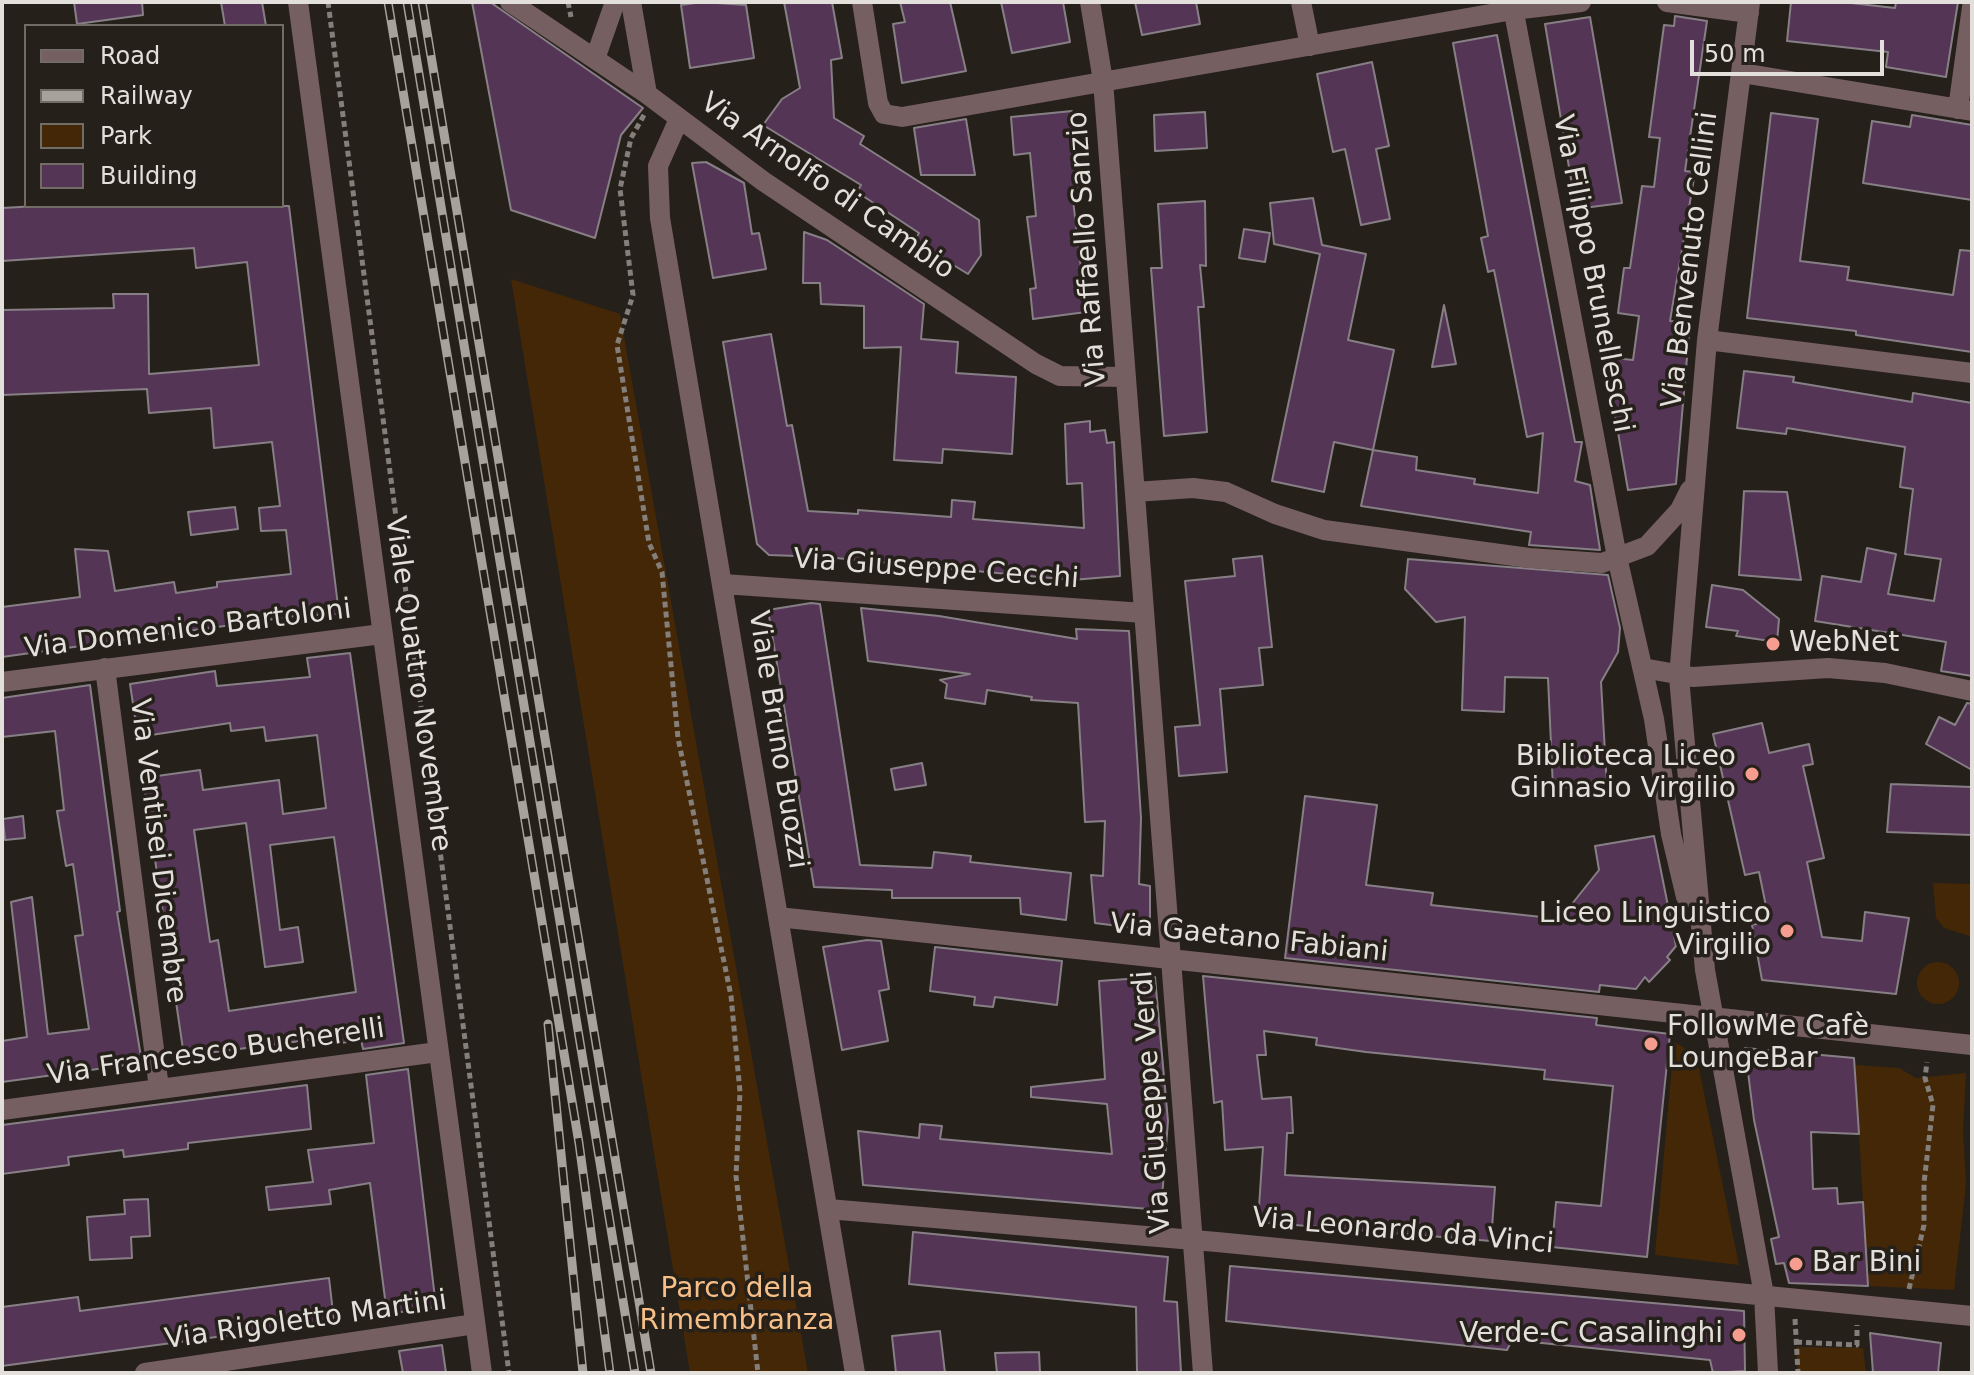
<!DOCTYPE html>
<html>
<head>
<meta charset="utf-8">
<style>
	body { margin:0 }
	#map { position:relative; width:1974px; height:1375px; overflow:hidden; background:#26201a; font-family:"DejaVu Sans",sans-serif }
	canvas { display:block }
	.frame { position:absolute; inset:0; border:4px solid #e3dfda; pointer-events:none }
	.legend { position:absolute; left:24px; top:24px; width:260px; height:184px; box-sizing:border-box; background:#26201a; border:2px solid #726c67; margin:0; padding:10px 14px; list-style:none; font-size:24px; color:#e3dfda }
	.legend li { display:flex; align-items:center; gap:16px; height:40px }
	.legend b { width:40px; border:2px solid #726c67 }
	.scale { position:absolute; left:1690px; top:40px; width:194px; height:36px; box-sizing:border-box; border:4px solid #e3dfda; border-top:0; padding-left:10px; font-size:24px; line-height:28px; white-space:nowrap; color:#e3dfda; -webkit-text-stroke:6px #26201a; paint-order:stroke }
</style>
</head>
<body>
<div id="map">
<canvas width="1974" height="1375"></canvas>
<div class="frame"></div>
<ul class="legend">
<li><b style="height:10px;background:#765f61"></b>Road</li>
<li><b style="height:10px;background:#a6a29c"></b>Railway</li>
<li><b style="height:22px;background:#432707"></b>Park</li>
<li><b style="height:22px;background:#553555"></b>Building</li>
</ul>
<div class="scale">50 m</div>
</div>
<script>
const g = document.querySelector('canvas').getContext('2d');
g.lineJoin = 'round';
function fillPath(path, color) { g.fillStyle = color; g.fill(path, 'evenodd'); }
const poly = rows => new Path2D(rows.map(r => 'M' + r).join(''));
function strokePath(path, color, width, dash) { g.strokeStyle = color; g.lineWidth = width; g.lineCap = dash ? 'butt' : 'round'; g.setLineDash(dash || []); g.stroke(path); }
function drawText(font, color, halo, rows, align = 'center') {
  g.font = font + ' "DejaVu Sans",sans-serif'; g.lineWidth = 7; g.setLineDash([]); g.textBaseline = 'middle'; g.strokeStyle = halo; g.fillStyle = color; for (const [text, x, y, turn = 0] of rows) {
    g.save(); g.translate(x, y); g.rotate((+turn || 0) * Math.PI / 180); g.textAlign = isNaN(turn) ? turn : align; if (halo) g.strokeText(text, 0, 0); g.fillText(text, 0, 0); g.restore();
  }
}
fillPath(poly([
	[511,279,620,314,808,1373,690,1373],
	[1933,883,1972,884,1972,937,1944,928,1936,918],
	'1917 983a21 21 0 1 1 42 0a21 21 0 1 1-42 0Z',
	[1674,1042,1696,1054,1739,1265,1655,1255],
	[1855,1065,1899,1068,1916,1078,1966,1073,1963,1130,1966,1184,1954,1290,1868,1286],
	[1796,1347,1863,1348,1866,1373,1798,1373]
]), '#432707');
const building = poly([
	[74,2,142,2,143,15,77,24,74,2],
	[221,2,262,2,266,26,225,26,221,2],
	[472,2,490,2,643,108,621,135,595,238,511,210,472,2],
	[702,2,746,5,754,58,690,68,681,5,702,2],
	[784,2,832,2,842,58,831,60,834,118,864,136,860,144,979,220,981,255,968,274,914,241,919,233,857,192,861,185,763,125,782,99,800,88,784,2],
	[900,2,950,2,966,71,902,83,893,24,905,22,900,2],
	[1001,2,1063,2,1070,42,1012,53,1001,2],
	[1135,2,1196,2,1200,24,1142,35,1135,2],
	[1791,2,1842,2,1895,8,1896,2,1958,2,1946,77,1886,67,1888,52,1787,41,1791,2],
	[1675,16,1707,21,1685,171,1695,172,1670,321,1690,323,1676,484,1628,490,1605,357,1633,360,1639,316,1618,313,1624,268,1630,268,1642,186,1654,187,1660,138,1649,137,1664,25,1674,26,1675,16],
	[1590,17,1622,203,1576,209,1545,24,1590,17],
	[1497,35,1575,442,1582,442,1575,481,1590,485,1600,550,1529,545,1531,532,1361,506,1373,450,1417,457,1416,470,1475,479,1474,484,1538,493,1543,433,1527,437,1494,270,1488,272,1481,238,1488,236,1453,43,1497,35],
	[1372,62,1389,146,1376,149,1390,219,1361,225,1345,149,1333,152,1317,74,1372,62],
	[1072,111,1080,190,1072,191,1086,312,1033,319,1030,289,1036,288,1027,217,1036,216,1030,153,1014,155,1011,117,1072,111],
	[1205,112,1207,148,1155,151,1154,115,1205,112],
	[1771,113,1818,119,1800,261,1849,267,1847,280,1953,295,1960,250,1972,251,1972,352,1856,335,1856,331,1747,318,1771,113],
	[1912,115,1972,125,1972,200,1863,183,1872,121,1910,127,1912,115],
	[966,119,975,175,921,175,914,128,966,119],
	[706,162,744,183,752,234,759,233,766,269,713,278,692,163,706,162],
	[1313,198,1322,245,1366,254,1348,340,1394,350,1373,450,1334,442,1324,492,1272,481,1320,254,1274,244,1270,203,1313,198],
	[1205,201,1206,266,1200,265,1204,307,1198,307,1207,432,1164,436,1151,268,1162,268,1158,204,1205,201],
	[38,206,289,206,339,614,296,616,2,657,2,607,80,597,75,549,108,551,115,591,174,582,176,593,217,587,217,582,291,574,286,530,261,531,259,508,280,506,272,442,214,448,211,408,149,413,147,389,2,395,2,310,114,308,113,294,148,294,149,374,259,365,247,262,196,268,194,248,2,261,2,208,38,206],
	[1244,229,1270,233,1265,262,1239,258,1244,229],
	[804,232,827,240,924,304,921,339,958,342,956,373,1016,377,1012,454,943,449,942,463,894,460,901,347,864,348,864,306,821,304,820,283,803,283,804,232],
	[1444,305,1456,364,1432,367,1444,305],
	[771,334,787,426,792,425,808,511,858,514,858,510,951,517,952,500,975,502,973,519,1084,528,1082,483,1067,484,1065,424,1090,421,1090,432,1105,430,1107,443,1114,442,1120,576,1072,580,825,557,769,555,757,544,723,342,771,334],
	[1744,371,1794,377,1793,382,1912,402,1913,393,1972,403,1972,676,1941,671,1946,642,1815,621,1822,576,1861,582,1867,548,1896,554,1888,594,1934,601,1941,559,1905,554,1913,489,1900,487,1905,447,1787,428,1786,434,1737,428,1744,371],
	[1744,491,1787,492,1801,580,1739,575,1744,491],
	[235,507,238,529,191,535,188,512,235,507],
	[1262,556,1272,647,1259,648,1263,685,1220,689,1227,772,1179,776,1175,727,1200,725,1185,581,1235,576,1233,559,1262,556],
	[1408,559,1608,575,1620,628,1618,652,1601,682,1607,788,1553,788,1548,678,1505,677,1504,712,1462,710,1465,617,1436,622,1405,589,1408,559],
	[1712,585,1743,590,1779,619,1777,642,1736,636,1738,631,1706,627,1712,585],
	[811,603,820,604,860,865,932,868,934,852,971,856,970,862,1071,873,1066,920,1021,914,1020,898,892,898,892,890,814,887,768,610,811,603],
	[861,608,939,616,1077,639,1076,629,1129,631,1141,818,1139,884,1150,886,1150,930,1095,923,1091,875,1103,876,1105,821,1085,822,1078,703,1031,700,1032,697,987,690,985,704,945,698,947,684,940,680,970,674,868,661,861,608],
	[350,653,404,1043,363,1049,361,1040,341,1043,340,1036,184,1056,143,778,200,770,203,790,279,780,283,814,326,808,317,735,266,741,264,727,231,731,230,723,138,737,130,684,215,671,217,686,310,677,307,658,350,653],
	[246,823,265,967,303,962,298,927,280,930,270,845,334,837,356,992,229,1011,218,940,210,942,194,830,246,823],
	[90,685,120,911,117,912,142,1063,2,1082,2,1041,27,1037,11,902,32,897,48,1034,89,1029,75,936,83,935,73,864,66,866,57,811,64,810,55,731,2,737,2,698,90,685],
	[1967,703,1972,704,1972,770,1926,744,1939,717,1955,725,1967,703],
	[1762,723,1769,753,1809,744,1813,764,1803,766,1824,858,1807,862,1822,937,1862,941,1865,912,1909,918,1896,994,1762,980,1752,925,1769,921,1759,872,1745,875,1713,734,1762,723],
	[922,763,926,785,895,790,891,769,922,763],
	[1891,784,1972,787,1972,835,1887,832,1891,784],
	[1305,796,1377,805,1366,885,1433,893,1431,905,1560,919,1599,870,1595,846,1654,836,1676,946,1667,957,1670,960,1649,982,1645,977,1636,989,1600,985,1599,992,1285,958,1305,796],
	[23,816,25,838,5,840,3,819,23,816],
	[867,940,881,941,889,989,879,991,888,1041,842,1050,823,947,867,940],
	[935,947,1062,961,1057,1005,995,997,993,1007,974,1005,975,997,930,991,935,947],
	[1203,976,1597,1018,1596,1025,1670,1034,1647,1257,1552,1247,1556,1202,1601,1206,1613,1086,1544,1079,1545,1070,1366,1052,1316,1045,1317,1038,1264,1031,1266,1055,1257,1055,1262,1099,1291,1097,1293,1133,1287,1133,1285,1175,1495,1187,1491,1241,1258,1222,1263,1147,1225,1150,1222,1101,1214,1103,1203,976],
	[1155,977,1168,1121,1161,1210,863,1185,858,1131,919,1138,920,1124,942,1126,940,1139,1112,1154,1107,1104,1031,1097,1031,1087,1105,1079,1099,981,1155,977],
	[1745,1048,1854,1058,1859,1134,1811,1132,1813,1189,1837,1188,1838,1204,1863,1202,1868,1286,1789,1283,1784,1263,1776,1264,1771,1239,1779,1237,1754,1120,1745,1048],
	[408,1069,436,1307,387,1314,370,1183,329,1190,331,1204,269,1210,266,1187,313,1182,308,1150,374,1143,366,1075,408,1069],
	[307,1085,311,1129,188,1143,188,1149,124,1157,123,1150,68,1157,69,1165,2,1174,2,1125,307,1085],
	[148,1199,150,1236,131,1237,132,1258,90,1260,87,1217,125,1214,124,1200,148,1199],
	[913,1232,1168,1257,1164,1301,1177,1302,1181,1373,1137,1373,1136,1307,909,1284,913,1232],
	[1230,1266,1744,1311,1745,1371,1713,1373,1710,1360,1512,1340,1507,1350,1226,1321,1230,1266],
	[329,1278,334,1321,2,1366,2,1307,78,1297,80,1311,329,1278],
	[940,1331,945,1373,896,1373,892,1336,940,1331],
	[1870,1333,1941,1343,1938,1373,1873,1373,1870,1333],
	[442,1345,446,1373,403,1373,399,1351,442,1345],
	[1039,1352,1040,1373,997,1373,995,1353,1039,1352]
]);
fillPath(building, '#553555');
strokePath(building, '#877f86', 2);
strokePath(poly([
	[328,2,509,1373],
	[568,2,571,17],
	[644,115,631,138,620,189,633,295,617,345,649,543,662,572,678,738,731,996,740,1092,736,1176,758,1373],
	[1909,1289,1924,1225,1924,1183,1933,1105,1925,1078,1927,1062],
	[1795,1319,1798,1373],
	[1796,1342,1857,1345,1857,1325]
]), '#847f7a', 5, [6, 4]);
strokePath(poly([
	[298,2,482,1373],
	[510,2,647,94,763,181,1036,364,1060,376,1126,377],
	[631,2,647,94],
	[862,2,878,103,884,114,902,117,1513,10,1581,2],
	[1090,2,1103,81,1203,1373],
	[1301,2,1310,46],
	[1512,2,1617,557,1654,719,1671,834,1686,897],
	[1667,2,1749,13],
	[1750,2,1707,340,1679,677,1705,970,1764,1295,1768,1373],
	[595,59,615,2],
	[1742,73,1972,111],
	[1958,109,1972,7],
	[679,119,658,166,660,218,855,1373],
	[1707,340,1972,373],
	[1135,492,1193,488,1226,492,1275,514,1324,530,1529,558,1602,563,1647,546,1680,510,1690,490],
	[723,584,1144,613],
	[105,668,159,1088],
	[1643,668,1693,677,1828,668,1885,673,1972,691],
	[2,682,382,634],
	[778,917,1972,1045],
	[2,1110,438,1052],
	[828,1209,1217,1242,1972,1316],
	[145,1373,475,1324]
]), '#765f61', 20);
const rail = poly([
	[388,2,579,1143,610,1373],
	[407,2,635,1373],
	[422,2,651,1373],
	[548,1024,583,1373]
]);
strokePath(rail, '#a6a29c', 9);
strokePath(rail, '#26201a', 6, [18]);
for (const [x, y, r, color] of [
	[1773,644,8,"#f59d8f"],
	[1752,774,8,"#f59d8f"],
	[1787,931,8,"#f59d8f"],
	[1651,1044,8,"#f59d8f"],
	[1796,1264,8,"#f59d8f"],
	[1739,1335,8,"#f59d8f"]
]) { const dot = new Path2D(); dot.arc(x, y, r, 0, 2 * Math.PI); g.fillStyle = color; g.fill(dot); strokePath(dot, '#26201a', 3); }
drawText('28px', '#e3dfda', '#26201a', [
	["Via Arnolfo di Cambio",827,187,35],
	["Via Raffaello Sanzio",1088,249,-94],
	["Via Benvenuto Cellini",1691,260,-83],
	["Via Filippo Brunelleschi",1592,274,79],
	["Via Giuseppe Cecchi",936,570,4],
	["Via Domenico Bartoloni",188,630,-7],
	["Viale Quattro Novembre",417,684,82],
	["Viale Bruno Buozzi",777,740,81],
	["Via Ventisei Dicembre",157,851,83],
	["Via Gaetano Fabiani",1249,939,6],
	["Via Francesco Bucherelli",216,1053,-8],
	["Via Giuseppe Verdi",1153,1102,-94],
	["Via Leonardo da Vinci",1403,1232,5],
	["Via Rigoletto Martini",306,1321,-8]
]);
drawText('28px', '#e3dfda', '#26201a', [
	["WebNet",1789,644],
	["Biblioteca Liceo",1736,758,"right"],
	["Ginnasio Virgilio",1736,790,"right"],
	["Liceo Linguistico",1771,915,"right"],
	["Virgilio",1771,947,"right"],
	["FollowMe Cafè",1667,1028],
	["LoungeBar",1667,1060],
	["Bar Bini",1812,1264],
	["Verde-C Casalinghi",1723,1335,"right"]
], 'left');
drawText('28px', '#f7bf87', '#26201a', [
	["Parco della",737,1290],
	["Rimembranza",737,1322]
]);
</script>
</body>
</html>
